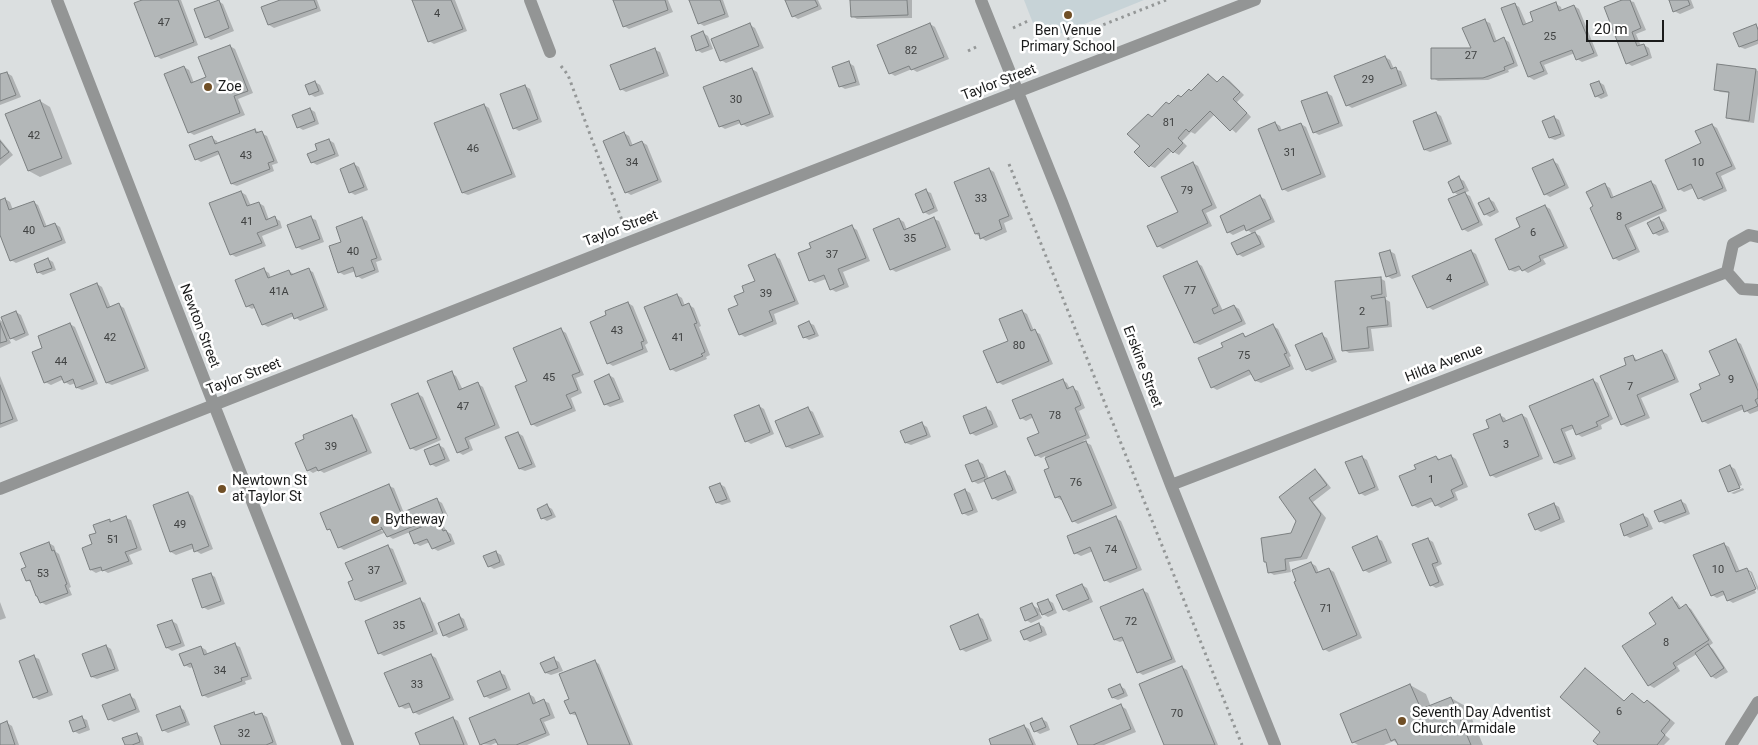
<!DOCTYPE html>
<html>
<head>
<meta charset="utf-8">
<style>
	body { margin:0 }
	#map { position:relative; width:1758px; height:745px; overflow:hidden; background:#dbdfe0; font-family:Roboto,sans-serif }
	canvas { display:block }
	.scale { position:absolute; left:1586px; top:20px; width:78px; height:22px; box-sizing:border-box; border:2px solid #1a1b1b; border-top:0; padding-left:6px; font-size:15px; line-height:18px; white-space:nowrap; color:#1a1b1b; -webkit-text-stroke:4px #fff; paint-order:stroke }
</style>
</head>
<body>
<div id="map">
<canvas width="1758" height="745"></canvas>
<div class="scale">20 m</div>
</div>
<script>
const g = document.querySelector('canvas').getContext('2d');
g.lineJoin = 'round';
function fillPath(path, color) { g.fillStyle = color; g.fill(path, 'evenodd'); }
const poly = rows => new Path2D(rows.map(r => 'M' + r).join(''));
function strokePath(path, color, width, dash) { g.strokeStyle = color; g.lineWidth = width; g.lineCap = dash ? 'butt' : 'round'; g.setLineDash(dash || []); g.stroke(path); }
function drawText(font, color, halo, rows, align = 'center') {
  g.font = font + ' Roboto,sans-serif'; g.lineWidth = 5; g.setLineDash([]); g.textBaseline = 'middle'; g.strokeStyle = halo; g.fillStyle = color; for (const [text, x, y, turn = 0] of rows) {
    g.save(); g.translate(x, y); g.rotate((+turn || 0) * Math.PI / 180); g.textAlign = isNaN(turn) ? turn : align; if (halo) g.strokeText(text, 0, 0); g.fillText(text, 0, 0); g.restore();
  }
}
fillPath(poly([
	[1024,0,1144,0,1052,37,1036,31]
]), '#c7d3d7');
fillPath(poly([
	[146,0,181,0,198,45,161,59,156,56],
	[284,0,317,0,321,11,274,28,269,25,263,8],
	[413,0,455,0,467,31,434,44,429,41],
	[615,0,668,0,673,12,629,29,624,26],
	[690,0,723,0,729,17,704,26,699,23],
	[786,0,818,0,822,9,798,19,793,16],
	[852,0,912,0,912,18,857,19,852,16],
	[1626,0,1634,2,1646,30,1636,34,1641,46,1644,45,1649,48,1652,58,1632,66,1627,63],
	[1670,0,1691,0,1694,8,1680,14,1674,11],
	[218,1,223,4,234,31,211,40,206,37],
	[1514,4,1519,7,1527,25,1535,22,1556,4,1561,7,1562,11,1574,6,1579,9,1598,56,1582,62,1577,59,1575,53,1544,65,1548,74,1534,80,1529,77,1503,9],
	[1485,21,1490,23,1497,42,1504,39,1509,42,1518,66,1508,70,1509,72,1488,80,1438,81,1433,78,1473,49],
	[930,24,935,27,949,59,917,72,912,69,895,76,890,73],
	[750,25,755,28,764,48,726,63,721,60],
	[1756,26,1758,27,1758,44,1745,49,1740,47],
	[703,33,708,36,713,49,702,53,697,50],
	[230,46,235,49,253,93,238,99,245,115,194,135,189,132,184,67,189,70,194,83,208,78],
	[655,50,660,52,669,76,626,92,621,89],
	[1385,57,1390,60,1394,69,1401,71,1407,86,1352,108,1347,105],
	[849,63,854,66,860,85,845,89,840,86],
	[752,69,757,72,774,117,747,127,741,123,725,129,720,126],
	[1756,70,1758,71,1758,94,1754,123,1732,120,1727,117,1730,93,1720,92,1715,89],
	[7,73,12,76,21,97,0,105,0,76],
	[1208,76,1218,83,1224,77,1229,80,1244,95,1237,102,1251,117,1236,133,1215,114,1195,134,1191,132,1182,141,1187,146,1179,155,1172,151,1155,168,1150,166,1142,146,1153,118,1192,92],
	[315,82,320,85,324,94,315,97,310,94],
	[1599,82,1604,85,1608,96,1601,99,1596,96],
	[525,86,530,89,542,122,519,131,514,128],
	[1327,93,1332,96,1343,126,1319,135,1314,132],
	[40,101,50,107,72,164,40,177,29,171],
	[484,105,489,108,516,177,468,195,463,193],
	[310,109,315,112,319,124,303,130,298,127],
	[1436,113,1441,116,1452,144,1430,152,1425,150,1415,122],
	[1554,117,1559,120,1565,136,1555,140,1550,138],
	[1275,123,1280,126,1282,131,1301,124,1306,127,1326,177,1288,192,1283,189],
	[1712,125,1717,128,1736,169,1721,176,1727,191,1704,201,1699,198,1694,188,1684,192,1679,189,1666,160,1702,144],
	[255,130,267,136,278,163,272,165,274,171,237,186,232,184,220,154,201,162,196,159,212,138,217,141,218,144],
	[624,133,629,136,633,146,642,142,647,145,662,182,631,195,626,192],
	[0,139,13,155,0,166],
	[329,140,334,143,339,156,317,165,312,162],
	[1553,161,1558,164,1569,188,1550,197,1545,194],
	[1193,163,1198,166,1217,208,1206,213,1212,226,1163,249,1158,246,1179,213],
	[354,164,359,167,368,190,355,195,350,192],
	[989,169,994,172,1013,219,1004,223,1007,232,986,241,976,234],
	[1459,178,1464,181,1469,191,1464,193,1470,196,1483,225,1468,232,1463,229,1459,196,1454,192],
	[1651,182,1656,185,1667,211,1629,228,1640,252,1619,261,1614,258,1594,207,1605,185,1610,188,1614,198],
	[926,191,931,193,938,211,929,215,924,212],
	[241,192,246,195,251,206,259,203,264,206,269,220,275,218,280,221,282,228,262,236,266,246,236,257,231,254,211,204],
	[1260,197,1265,199,1275,222,1253,232,1260,236,1265,247,1243,257,1238,254,1253,234,1246,229,1233,235,1228,232],
	[5,199,10,202,13,210,33,202,38,205,47,227,55,224,60,227,66,243,16,263,11,260,0,231,0,201],
	[1489,199,1494,202,1499,212,1490,217,1485,214],
	[1545,206,1550,209,1568,248,1543,259,1546,264,1528,273,1522,269,1515,272,1510,270,1522,228],
	[311,218,316,220,324,242,302,250,297,247],
	[362,218,367,221,382,260,376,262,379,272,362,279,357,276,356,271,344,275,339,272,343,242],
	[899,219,904,222,907,230,934,219,939,221,951,250,896,272,891,269],
	[1659,219,1664,222,1669,232,1659,236,1654,233],
	[852,227,857,230,870,261,843,272,849,287,836,292,831,289,826,279,815,283,810,280,812,248],
	[1390,251,1395,254,1401,276,1392,279,1387,276],
	[1471,251,1476,254,1489,285,1433,310,1428,307],
	[775,256,780,259,799,304,774,314,777,324,745,337,740,334,740,306,746,292,756,282],
	[48,259,53,262,56,270,43,275,38,272],
	[1197,263,1202,266,1223,311,1234,306,1239,309,1246,324,1200,345,1195,343,1165,277],
	[264,270,269,273,271,278,289,271,295,275,308,270,313,272,328,310,300,321,294,316,268,327,263,324,256,307,252,309,247,306],
	[1380,278,1385,281,1387,297,1382,297,1390,302,1392,327,1371,329,1374,351,1349,353,1344,350,1336,282],
	[97,284,102,287,111,308,119,305,124,308,149,371,112,385,107,383],
	[677,295,682,298,685,306,689,305,694,308,701,326,699,327,710,355,706,357,707,359,676,372,671,369],
	[628,303,633,306,648,343,645,345,648,352,613,366,608,363],
	[1022,311,1027,314,1034,331,1040,334,1053,364,1003,385,998,382,1009,341],
	[16,312,21,315,29,335,16,341,8,336,11,343,0,348,0,320,5,323],
	[809,323,814,325,819,336,809,340,804,337],
	[70,324,75,327,98,384,82,390,77,388,76,383,70,385,65,382,64,379,51,385,45,382,44,349],
	[1273,326,1278,329,1291,356,1289,357,1294,369,1261,383,1256,381,1252,374,1217,390,1212,387,1225,347,1243,335,1247,337],
	[561,330,566,333,584,375,576,378,582,393,571,398,576,411,537,427,532,424,528,382],
	[1322,335,1327,338,1337,362,1312,372,1307,369],
	[1736,341,1741,344,1758,384,1758,411,1750,414,1744,409,1708,424,1703,421,1703,390,1722,376],
	[1662,351,1667,354,1679,382,1641,398,1650,418,1627,427,1622,424,1628,365,1633,356,1638,361],
	[451,373,456,376,463,390,478,384,483,387,500,428,469,440,473,450,463,455,458,452],
	[609,375,614,378,624,402,610,407,605,404],
	[0,376,18,421,0,428],
	[1062,380,1067,383,1070,389,1073,388,1078,391,1085,408,1079,411,1090,438,1083,441,1091,445,1117,508,1078,524,1073,521,1063,499,1061,500,1056,497,1051,469,1045,456,1041,458,1036,455,1041,434,1034,417,1026,421,1021,418],
	[1593,380,1598,383,1613,419,1601,425,1602,429,1582,437,1577,434,1575,428,1565,432,1576,459,1560,465,1555,463,1531,406],
	[418,394,423,397,441,440,416,451,411,448],
	[759,406,764,409,774,434,751,444,746,441],
	[986,408,991,411,998,427,976,436,971,433],
	[808,409,813,412,824,437,792,449,787,447],
	[1500,415,1505,418,1507,422,1522,415,1527,418,1543,459,1496,478,1491,475,1474,435,1491,428],
	[352,416,357,419,372,453,324,473,319,470,313,473,308,470],
	[922,424,927,427,931,437,911,445,906,443],
	[518,433,523,436,536,467,525,471,520,469],
	[439,445,444,448,450,461,436,467,431,464],
	[1451,456,1456,459,1468,487,1455,492,1458,500,1441,508,1436,505,1434,501,1418,508,1413,505,1418,470,1436,457,1441,460],
	[1362,457,1367,460,1379,490,1365,496,1360,493],
	[978,461,983,464,989,479,1005,473,1010,476,1017,493,998,501,993,498,986,481,978,484,973,481],
	[1730,466,1735,469,1742,485,1731,490,1731,492,1729,491],
	[1315,471,1320,474,1331,488,1313,502,1326,518,1307,559,1289,562,1291,572,1274,575,1269,572,1292,534],
	[720,484,725,487,731,502,722,505,717,503],
	[389,486,394,488,404,513,437,500,442,503,448,516,437,521,443,524,446,531,451,534,455,544,438,551,433,548,430,542,420,546,415,543,410,532,393,539,388,536,386,532,344,550,339,547,333,532,328,529],
	[377,525,385,530,385,533,376,527],
	[1743,488,1744,490,1734,494,1731,493],
	[965,490,970,493,978,512,968,516,963,513],
	[188,493,193,496,213,549,201,554,196,551,195,548,176,555,171,552,154,505],
	[1681,501,1686,504,1690,514,1665,524,1660,521],
	[1554,504,1559,507,1565,522,1541,532,1536,529],
	[547,506,552,509,556,517,547,521,542,518],
	[1643,515,1648,518,1653,529,1630,538,1625,535],
	[126,518,131,520,142,550,129,555,133,564,108,573,103,570,96,573,91,570,94,545,98,533,109,520,113,522],
	[1116,518,1121,521,1142,570,1110,583,1105,580,1093,551,1081,556,1075,553],
	[1377,538,1382,541,1392,563,1369,573,1364,570],
	[1428,539,1433,542,1442,564,1436,567,1444,585,1436,588,1431,585],
	[49,543,54,546,56,552,59,554,71,587,69,588,72,595,46,605,41,602,32,583,27,580],
	[1724,544,1729,547,1740,572,1747,569,1752,572,1758,587,1758,591,1750,572,1747,572,1756,593,1733,603,1728,600,1726,594,1717,598,1712,595],
	[388,547,393,549,407,584,361,602,356,600,349,583,354,581],
	[496,552,501,555,505,565,494,569,489,566],
	[1311,563,1316,566,1319,573,1329,569,1334,572,1362,638,1329,652,1324,649],
	[210,574,215,577,225,604,208,610,203,607],
	[1082,585,1087,588,1093,602,1069,612,1064,609],
	[1142,590,1148,593,1176,662,1143,675,1138,672,1125,640,1120,642,1115,640,1102,607],
	[1672,599,1677,602,1682,609,1686,606,1691,609,1713,643,1709,646,1713,649,1728,672,1716,679,1711,676,1697,654,1677,666,1680,671,1654,688,1649,685,1658,624],
	[420,600,425,603,438,634,384,656,379,653],
	[1048,600,1053,603,1057,613,1048,617,1039,612,1042,618,1031,623,1026,620,1032,605,1041,610],
	[0,602,6,618,0,620],
	[459,616,464,619,468,630,449,638,444,635],
	[978,616,983,619,992,641,966,652,961,649],
	[172,621,177,624,185,646,172,651,167,648],
	[1039,624,1044,627,1047,635,1030,642,1025,639],
	[235,645,240,647,252,679,245,681,246,684,208,698,203,695,193,667,190,668,185,665,201,647,206,650,208,655],
	[106,646,111,649,119,671,97,679,92,677],
	[431,655,436,658,454,700,419,715,414,712,412,707,405,709,400,706],
	[34,657,39,659,53,695,39,700,34,697],
	[554,659,559,662,563,671,551,675,546,673],
	[594,661,599,664,633,745,590,745,578,716,571,714,571,699],
	[1182,667,1187,670,1218,745,1165,745],
	[1586,669,1625,702,1632,694,1645,704,1648,701,1653,704,1675,723,1665,735,1670,739,1664,745,1600,745,1602,732],
	[500,673,505,675,511,690,490,699,485,696],
	[1410,685,1426,694,1431,707,1451,698,1467,707,1483,745,1399,745,1394,741,1384,745,1358,745,1353,742],
	[1120,686,1125,689,1128,696,1118,700,1113,698],
	[529,694,534,697,537,704,544,701,549,703,555,718,544,722,550,735,527,745,499,745,498,742,491,745,481,744],
	[130,696,135,699,140,712,114,722,109,719],
	[1121,706,1126,709,1136,732,1104,745,1079,745],
	[179,707,184,710,190,725,168,733,163,730],
	[253,713,258,716,262,714,267,717,277,745,223,745],
	[82,718,87,720,90,730,79,734,74,731],
	[453,718,458,721,468,745,421,745],
	[1042,719,1047,722,1050,730,1040,734,1035,731],
	[7,723,12,726,19,745,1,745,0,725],
	[1024,726,1029,729,1036,745,993,745],
	[137,734,142,737,144,745,127,745]
]), '#0003');
const building = poly([
	[142,0,178,0,194,42,155,57,134,3,142,0],
	[219,0,229,28,205,38,194,9,219,0],
	[280,0,314,0,317,8,268,25,261,7,280,0],
	[412,0,451,0,463,29,428,42,412,0],
	[613,0,665,0,668,10,623,27,613,0],
	[689,0,720,0,725,14,698,24,689,0],
	[785,0,815,0,818,6,792,17,785,0],
	[850,0,907,0,908,15,851,17,850,0],
	[1622,0,1630,0,1641,28,1632,32,1637,46,1644,44,1648,55,1626,64,1604,7,1622,0],
	[1669,0,1688,0,1690,5,1673,12,1669,0],
	[1556,2,1559,11,1574,5,1594,53,1576,60,1572,50,1540,62,1544,71,1528,77,1501,8,1515,3,1523,25,1533,21,1530,12,1556,2],
	[1485,19,1494,42,1504,37,1514,63,1504,67,1505,70,1483,78,1431,79,1431,48,1471,48,1462,28,1485,19],
	[750,23,759,46,720,61,711,39,750,23],
	[930,23,944,57,911,70,909,66,889,74,877,45,930,23],
	[1756,24,1758,30,1758,40,1739,47,1733,33,1756,24],
	[703,31,709,46,696,51,691,36,703,31],
	[230,45,248,91,234,96,240,113,188,133,164,74,184,66,191,83,206,77,198,57,230,45],
	[655,48,664,73,620,90,610,65,655,48],
	[1385,56,1391,69,1396,67,1402,84,1346,106,1334,76,1385,56],
	[849,61,856,82,839,87,832,67,849,61],
	[1717,64,1756,69,1749,121,1726,118,1729,92,1714,90,1717,64],
	[752,68,770,114,741,125,739,120,719,127,703,87,752,68],
	[7,72,16,95,0,101,0,74,7,72],
	[1208,74,1217,82,1223,76,1240,92,1233,99,1247,113,1230,131,1210,111,1189,132,1186,129,1178,138,1183,143,1173,153,1168,148,1149,167,1134,152,1140,146,1127,134,1148,114,1152,117,1166,102,1169,104,1178,95,1181,97,1189,89,1191,91,1208,74],
	[315,81,319,91,309,95,305,85,315,81],
	[1599,81,1604,93,1595,97,1590,84,1599,81],
	[525,85,538,119,513,129,500,94,525,85],
	[1327,92,1339,123,1313,133,1301,101,1327,92],
	[40,100,62,158,28,171,5,114,40,100],
	[484,104,512,174,462,193,434,123,484,104],
	[310,108,315,121,297,128,292,115,310,108],
	[1436,112,1448,141,1424,150,1413,121,1436,112],
	[1554,116,1561,134,1549,138,1542,121,1554,116],
	[1275,122,1279,131,1301,123,1321,174,1282,190,1258,129,1275,122],
	[1712,124,1732,166,1716,173,1723,188,1698,199,1691,184,1678,190,1665,160,1701,143,1695,131,1712,124],
	[255,129,256,133,262,131,274,161,268,163,270,169,231,184,218,151,195,160,189,145,212,136,215,144,255,129],
	[624,132,630,146,642,141,658,180,625,193,603,141,624,132],
	[329,139,335,154,311,163,307,154,317,150,315,144,329,139],
	[0,141,9,152,0,159,0,141],
	[1553,159,1565,185,1544,195,1532,168,1553,159],
	[1193,162,1212,205,1202,210,1208,223,1157,247,1147,226,1178,212,1161,177,1193,162],
	[354,163,364,187,349,193,340,169,354,163],
	[989,168,1009,216,999,220,1002,229,980,239,979,233,975,234,954,182,989,168],
	[1459,176,1464,188,1453,193,1448,182,1459,176],
	[1651,181,1663,208,1625,225,1636,249,1613,259,1590,208,1593,206,1586,192,1605,183,1611,198,1651,181],
	[926,189,934,208,923,213,915,194,926,189],
	[241,191,247,206,259,202,266,220,275,216,278,225,257,233,262,243,230,255,209,203,241,191],
	[1465,192,1479,222,1462,230,1448,199,1465,192],
	[1260,195,1271,219,1246,231,1244,225,1227,233,1220,216,1260,195],
	[5,198,9,210,34,201,44,227,55,223,62,240,10,261,0,235,0,200,5,198],
	[1489,198,1495,210,1484,215,1478,203,1489,198],
	[1545,205,1564,246,1539,256,1541,261,1522,271,1519,266,1509,270,1495,239,1520,227,1516,218,1545,205],
	[311,216,320,239,296,248,287,225,311,216],
	[362,217,377,258,371,260,375,270,356,277,353,267,338,273,329,246,341,242,336,227,362,217],
	[934,217,946,247,890,270,873,229,899,218,904,230,934,217],
	[1659,217,1664,229,1653,234,1647,223,1659,217],
	[852,225,866,258,838,269,844,284,830,290,824,275,809,281,798,253,811,248,809,243,852,225],
	[1255,232,1261,244,1237,255,1231,243,1255,232],
	[1390,250,1397,273,1386,277,1379,253,1390,250],
	[1471,250,1485,282,1427,308,1412,276,1471,250],
	[775,254,795,301,769,311,773,321,739,335,728,309,738,305,734,296,744,292,742,286,755,281,748,265,775,254],
	[48,258,52,268,37,273,34,264,48,258],
	[1197,261,1218,306,1212,309,1214,314,1234,305,1242,321,1194,343,1163,276,1197,261],
	[264,268,268,278,289,270,291,275,309,268,324,307,294,319,292,313,262,325,253,304,246,307,235,280,264,268],
	[1381,277,1382,294,1371,296,1372,299,1385,297,1388,325,1367,327,1369,348,1342,351,1335,281,1381,277],
	[97,283,107,308,119,303,145,368,106,383,70,294,97,283],
	[677,294,682,306,689,303,697,323,694,324,705,352,701,354,703,356,670,370,644,307,677,294],
	[628,302,644,341,641,342,643,349,607,364,590,322,606,315,605,311,628,302],
	[1022,310,1031,331,1035,329,1049,361,997,383,983,351,1008,341,999,319,1022,310],
	[16,311,25,333,10,339,1,317,16,311],
	[809,321,815,334,803,338,798,326,809,321],
	[0,323,7,341,0,343,0,323],
	[70,323,94,381,76,388,73,379,64,383,61,376,44,383,32,352,42,348,38,336,70,323],
	[1273,324,1287,353,1284,354,1290,366,1255,381,1249,370,1211,388,1198,358,1223,347,1221,343,1243,333,1245,337,1273,324],
	[561,328,580,372,572,375,578,390,566,395,572,408,531,425,515,386,527,381,513,348,561,328],
	[1322,333,1333,359,1306,370,1295,345,1322,333],
	[1736,339,1758,391,1758,398,1755,400,1758,406,1744,412,1742,405,1702,422,1690,394,1701,389,1699,384,1720,375,1709,351,1736,339],
	[1662,350,1675,379,1637,395,1645,415,1621,425,1600,376,1626,365,1624,358,1633,355,1635,361,1662,350],
	[452,371,459,390,478,382,495,425,465,438,469,448,457,453,427,381,452,371],
	[609,374,620,399,604,405,594,381,609,374],
	[1063,379,1067,389,1073,386,1081,405,1075,408,1086,435,1035,456,1027,438,1039,433,1031,414,1020,419,1012,400,1063,379],
	[1593,379,1609,416,1596,422,1598,426,1576,435,1572,425,1561,429,1572,456,1554,463,1529,406,1593,379],
	[0,385,13,419,0,424,0,385],
	[418,393,437,438,410,449,391,404,418,393],
	[759,405,770,432,745,442,734,415,759,405],
	[808,407,820,434,786,447,775,421,808,407],
	[986,407,993,424,970,434,963,416,986,407],
	[1500,414,1503,422,1522,414,1539,456,1490,476,1473,434,1489,428,1486,420,1500,414],
	[352,415,367,451,318,471,316,467,307,471,295,443,304,439,303,435,352,415],
	[922,422,927,435,905,443,900,431,922,422],
	[518,432,532,464,519,469,505,437,518,432],
	[1086,441,1112,505,1072,522,1060,496,1055,498,1044,470,1049,468,1045,458,1086,441],
	[439,444,445,459,430,465,424,450,439,444],
	[1451,455,1463,484,1451,490,1454,497,1435,506,1431,498,1412,506,1399,476,1416,469,1414,465,1436,456,1438,460,1451,455],
	[1362,456,1375,487,1359,494,1345,462,1362,456],
	[978,460,985,477,972,482,965,465,978,460],
	[1730,465,1740,488,1728,492,1719,470,1730,465],
	[1315,469,1327,485,1309,498,1321,514,1301,557,1285,559,1286,570,1268,573,1266,562,1264,562,1261,538,1291,533,1296,521,1279,497,1315,469],
	[1005,471,1013,490,992,499,984,480,1005,471],
	[720,483,727,499,716,503,709,487,720,483],
	[389,484,401,513,437,498,443,514,387,537,381,527,382,529,338,548,330,529,327,530,320,513,389,484],
	[965,489,973,510,962,514,954,494,965,489],
	[188,492,209,546,194,552,192,544,170,552,153,505,188,492],
	[1681,500,1686,512,1659,522,1654,511,1681,500],
	[1554,503,1560,519,1535,530,1528,514,1554,503],
	[547,504,552,515,541,519,537,509,547,504],
	[1643,514,1648,526,1624,536,1620,524,1643,514],
	[126,516,137,548,125,552,129,561,102,571,101,567,90,570,82,548,92,544,89,535,96,533,93,525,110,519,110,522,126,516],
	[1116,516,1137,568,1104,581,1090,547,1074,554,1067,536,1116,516],
	[438,520,443,531,446,530,451,541,432,549,427,539,414,544,409,532,438,520],
	[1377,536,1387,561,1363,571,1352,547,1377,536],
	[1428,538,1438,562,1432,564,1439,582,1430,586,1412,544,1428,538],
	[49,542,52,551,54,550,67,584,65,585,68,593,40,603,37,596,36,596,30,580,26,581,21,569,26,567,20,553,49,542],
	[1724,543,1736,572,1747,568,1756,589,1727,601,1723,591,1711,596,1693,555,1724,543],
	[388,545,403,581,355,600,348,582,353,580,345,563,388,545],
	[496,551,500,562,488,567,483,556,496,551],
	[1311,562,1316,573,1329,568,1357,635,1323,650,1294,582,1296,581,1292,570,1311,562],
	[211,573,221,601,202,608,192,579,211,573],
	[1082,584,1089,599,1063,610,1056,595,1082,584],
	[1143,589,1172,659,1137,673,1122,637,1114,640,1100,607,1143,589],
	[1672,597,1679,609,1686,604,1709,640,1673,663,1676,668,1648,686,1622,646,1656,624,1649,613,1672,597],
	[420,598,433,631,378,654,365,621,420,598],
	[1048,599,1053,610,1042,615,1037,603,1048,599],
	[1032,603,1038,615,1025,621,1020,608,1032,603],
	[459,614,464,627,443,636,438,623,459,614],
	[978,614,988,639,960,650,950,626,978,614],
	[172,620,181,643,166,648,157,625,172,620],
	[1039,623,1042,632,1024,640,1020,631,1039,623],
	[235,643,248,676,241,678,242,681,202,696,191,663,184,666,179,654,201,646,204,655,235,643],
	[1708,644,1724,668,1711,677,1695,653,1708,644],
	[106,645,115,669,91,677,82,654,106,645],
	[431,654,450,698,413,713,409,703,399,707,384,673,431,654],
	[34,655,48,692,33,698,19,661,34,655],
	[554,657,558,668,545,673,540,663,554,657],
	[595,660,630,745,588,745,575,712,570,714,564,701,569,699,559,674,595,660],
	[1182,666,1215,745,1164,745,1139,684,1182,666],
	[1585,668,1624,701,1632,693,1644,703,1647,700,1670,720,1661,731,1665,735,1657,745,1598,745,1593,741,1600,732,1560,697,1585,668],
	[500,671,507,688,484,697,477,681,500,671],
	[1120,684,1124,693,1112,698,1108,689,1120,684],
	[1410,684,1421,709,1451,697,1471,745,1398,745,1395,739,1391,741,1386,729,1352,743,1340,714,1410,684],
	[529,693,533,704,544,699,550,715,540,719,546,733,516,745,498,745,495,739,480,745,469,718,529,693],
	[130,694,136,709,108,720,102,705,130,694],
	[1121,704,1131,729,1093,745,1078,745,1070,726,1121,704],
	[180,706,186,722,162,731,156,715,180,706],
	[254,712,255,715,262,713,273,742,266,745,221,745,214,726,254,712],
	[82,716,86,727,73,732,69,721,82,716],
	[453,717,464,745,420,745,415,733,453,717],
	[1042,718,1046,727,1034,732,1030,723,1042,718],
	[7,721,15,745,0,745,0,724,7,721],
	[1024,725,1033,745,991,745,989,739,1024,725],
	[137,733,140,742,132,745,125,745,122,738,137,733]
]);
fillPath(building, '#b3b7b8');
strokePath(building, '#7c8081', 1);
strokePath(poly([
	[1013,28,1028,21],
	[1067,39,1166,0],
	[968,51,978,46],
	[561,66,568,75,623,223],
	[1009,164,1242,745]
]), '#949797', 3, [2.5, 4]);
strokePath(poly([
	[57,0,214,405,348,745],
	[530,0,550,52],
	[981,0,1062,202,1171,485,1275,745],
	[1727,272,1733,244,1749,235,1758,237],
	[1727,272,1742,289,1758,290],
	[1171,485,1727,272],
	[0,489,629,242,1255,0],
	[1731,745,1758,702]
]), '#939595', 12);
for (const [x, y, r, color] of [
	[1068,15,5,"#704f26"],
	[208,87,5,"#704f26"],
	[222,489,5,"#704f26"],
	[375,520,5,"#704f26"],
	[1402,721,5,"#704f26"]
]) { const dot = new Path2D(); dot.arc(x, y, r, 0, 2 * Math.PI); g.fillStyle = color; g.fill(dot); strokePath(dot, '#fff', 2); }
drawText('11px', '#404242', null, [
	["4",437,14],
	["47",164,23],
	["25",1550,37],
	["82",911,51],
	["27",1471,56],
	["29",1368,80],
	["30",736,100],
	["81",1169,123],
	["42",34,136],
	["46",473,149],
	["31",1290,153],
	["43",246,156],
	["34",632,163],
	["10",1698,163],
	["79",1187,191],
	["33",981,199],
	["8",1619,217],
	["41",247,222],
	["40",29,231],
	["6",1533,233],
	["35",910,239],
	["40",353,252],
	["37",832,255],
	["4",1449,279],
	["77",1190,291],
	["41A",279,292],
	["39",766,294],
	["2",1362,312],
	["43",617,331],
	["42",110,338],
	["41",678,338],
	["80",1019,346],
	["75",1244,356],
	["44",61,362],
	["45",549,378],
	["9",1731,380],
	["7",1630,387],
	["47",463,407],
	["78",1055,416],
	["3",1506,445],
	["39",331,447],
	["1",1431,480],
	["76",1076,483],
	["49",180,525],
	["51",113,540],
	["74",1111,550],
	["10",1718,570],
	["37",374,571],
	["53",43,574],
	["71",1326,609],
	["72",1131,622],
	["35",399,626],
	["8",1666,643],
	["34",220,671],
	["33",417,685],
	["6",1619,712],
	["70",1177,714],
	["32",244,734]
]);
drawText('14px', '#1a1b1b', '#fff', [
	["Ben Venue",1068,31,"center"],
	["Primary School",1068,47,"center"],
	["Zoe",218,87],
	["Newtown St",232,481],
	["at Taylor St",232,497],
	["Bytheway",385,520],
	["Seventh Day Adventist",1412,713],
	["Church Armidale",1412,729]
], 'left');
drawText('14px', '#1a1b1b', '#fff', [
	["Taylor Street",999,83,-21],
	["Taylor Street",621,229,-21],
	["Newton Street",199,326,69],
	["Hilda Avenue",1444,364,-21],
	["Erskine Street",1142,367,69],
	["Taylor Street",244,377,-21]
]);
</script>
</body>
</html>
